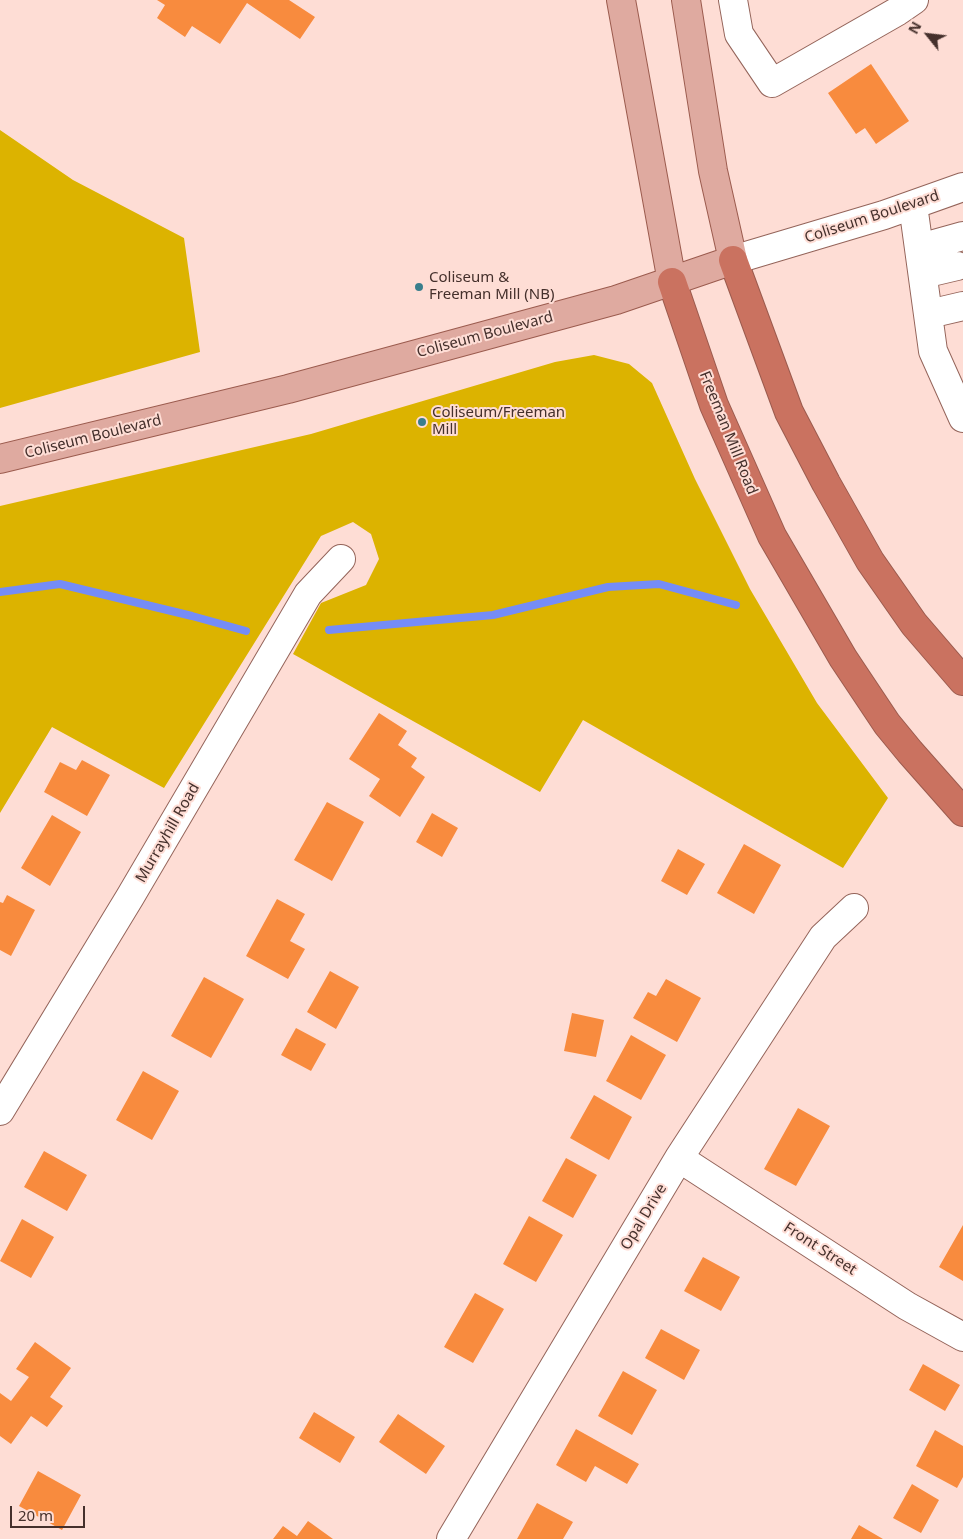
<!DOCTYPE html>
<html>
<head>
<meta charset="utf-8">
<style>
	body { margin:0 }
	#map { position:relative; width:963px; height:1539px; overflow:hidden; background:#feddd5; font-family:"Noto Sans",sans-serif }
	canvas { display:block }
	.north { position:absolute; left:903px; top:10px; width:50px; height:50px; -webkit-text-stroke:4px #feddd5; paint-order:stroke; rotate:299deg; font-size:14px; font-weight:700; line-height:20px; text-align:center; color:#45302c }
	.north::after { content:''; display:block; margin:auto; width:18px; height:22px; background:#45302c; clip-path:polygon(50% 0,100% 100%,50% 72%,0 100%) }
	.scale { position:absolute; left:10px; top:1506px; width:75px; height:22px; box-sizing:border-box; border:2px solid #45302c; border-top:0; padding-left:6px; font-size:15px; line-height:18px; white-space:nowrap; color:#45302c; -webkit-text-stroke:4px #feddd5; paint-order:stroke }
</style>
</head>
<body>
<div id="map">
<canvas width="963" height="1539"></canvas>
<div class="north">N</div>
<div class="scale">20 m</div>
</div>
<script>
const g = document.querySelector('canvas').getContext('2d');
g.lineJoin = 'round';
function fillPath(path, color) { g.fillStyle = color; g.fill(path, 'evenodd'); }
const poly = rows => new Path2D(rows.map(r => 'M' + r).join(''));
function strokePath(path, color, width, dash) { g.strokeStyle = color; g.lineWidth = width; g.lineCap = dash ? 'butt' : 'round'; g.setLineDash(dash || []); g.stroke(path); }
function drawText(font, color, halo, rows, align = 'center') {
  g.font = font + ' "Noto Sans",sans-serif'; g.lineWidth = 4; g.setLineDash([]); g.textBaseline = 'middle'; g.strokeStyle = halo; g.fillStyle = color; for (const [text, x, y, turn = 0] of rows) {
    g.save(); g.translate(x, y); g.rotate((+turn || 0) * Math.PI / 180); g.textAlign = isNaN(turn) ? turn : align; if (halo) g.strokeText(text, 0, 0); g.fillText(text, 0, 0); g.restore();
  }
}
fillPath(poly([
	[0,130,73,180,184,238,200,352,0,408],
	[594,355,629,364,652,383,695,479,750,589,817,703,888,798,843,868,583,720,540,792,293,654,321,603,366,585,379,559,371,534,353,522,321,536,164,788,52,727,0,813,0,506,311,434,555,362]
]), '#dcb300');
strokePath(poly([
	[0,592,60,584,192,616,246,631],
	[329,630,493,615,608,587,659,584,736,605]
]), '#758cf7', 8);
fillPath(poly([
	[157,0,289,0,315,17,300,39,247,3,220,44,192,26,185,37,157,18,165,5],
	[871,64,909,121,876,144,865,128,856,134,828,93],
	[379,713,407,731,398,745,417,758,411,767,425,777,400,817,369,796,380,779,349,759],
	[82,760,110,775,87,816,44,792,60,762,76,770],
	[327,802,364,822,332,881,294,860],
	[432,813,458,828,442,857,416,842],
	[52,815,81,832,50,886,21,868],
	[744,844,781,865,754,914,717,893],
	[678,849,705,864,687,895,661,881],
	[7,895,35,910,11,956,0,950,0,902,3,903],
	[277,899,305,914,290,941,305,949,288,979,246,956],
	[330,971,359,987,336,1029,307,1012],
	[204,977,244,999,211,1058,171,1036],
	[666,979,701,998,677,1042,633,1018,648,992,656,996],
	[572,1013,604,1020,596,1057,564,1051],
	[296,1028,326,1044,311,1071,281,1055],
	[631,1035,666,1055,641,1100,606,1081],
	[143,1071,179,1091,152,1140,116,1120],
	[594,1095,632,1117,609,1160,570,1138],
	[798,1108,830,1126,796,1186,764,1169],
	[44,1151,87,1175,67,1211,24,1187],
	[566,1158,597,1175,573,1218,542,1201],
	[529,1216,563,1235,536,1282,503,1264],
	[22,1219,54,1237,31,1278,0,1261],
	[963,1225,963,1281,939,1267],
	[703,1257,740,1277,721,1311,684,1291],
	[475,1293,504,1309,473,1363,444,1347],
	[661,1329,700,1350,684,1380,645,1358],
	[35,1342,71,1368,50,1397,63,1406,47,1427,31,1416,11,1444,0,1436,0,1393,11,1401,29,1377,16,1369],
	[923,1364,960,1385,945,1411,909,1390],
	[623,1371,657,1390,632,1435,598,1416],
	[314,1412,355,1437,340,1463,299,1438],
	[398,1414,445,1446,426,1474,379,1442],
	[576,1429,639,1464,627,1484,595,1466,586,1482,556,1465],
	[935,1430,963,1446,963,1477,957,1488,916,1466],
	[38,1471,81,1495,62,1530,19,1506],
	[912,1484,939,1500,921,1533,893,1518],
	[537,1503,573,1522,563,1539,517,1539],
	[308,1521,333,1539,273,1539,283,1526,297,1536],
	[859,1525,883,1539,851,1539]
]), '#f88b3e');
const minor = poly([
	[733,0,739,34,772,83,898,11,914,0],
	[913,205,933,351,963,418],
	[920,248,963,236],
	[733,260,884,215,963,187],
	[923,274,957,266],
	[929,314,963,306],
	[0,1111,130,897,308,594,341,559],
	[679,1158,907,1306,963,1337],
	[451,1539,679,1158,823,937,854,908]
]);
const major = poly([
	[621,0,672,282],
	[0,459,288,389,616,300,733,260,713,171,686,0]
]);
const highway = poly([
	[733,260,789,412,826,483,870,561,914,624,963,681],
	[672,282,714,405,772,536,843,658,887,724,910,752,963,812]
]);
strokePath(minor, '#94645a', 30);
strokePath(major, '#9b5b4e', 30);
strokePath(highway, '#9b5b4e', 30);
strokePath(minor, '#fff', 28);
strokePath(major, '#dfaaa0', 28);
strokePath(highway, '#ca7260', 28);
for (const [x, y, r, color] of [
	[419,287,5,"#397e8c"],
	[422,422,5,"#397e8c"]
]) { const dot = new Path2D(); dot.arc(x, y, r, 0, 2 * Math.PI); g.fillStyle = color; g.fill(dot); strokePath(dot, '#feddd5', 2); }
drawText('15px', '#45302c', '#feddd5', [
	["Coliseum Boulevard",872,217,-18],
	["Coliseum Boulevard",485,335,-15],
	["Freeman Mill Road",728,433,68],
	["Coliseum Boulevard",93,437,-14],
	["Murrayhill Road",168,833,-60],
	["Opal Drive",644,1217,-59],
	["Front Street",820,1249,33]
]);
drawText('15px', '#45302c', '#feddd5', [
	["Coliseum &",429,278],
	["Freeman Mill (NB)",429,295],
	["Coliseum/Freeman",432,413],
	["Mill",432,430]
], 'left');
</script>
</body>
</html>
